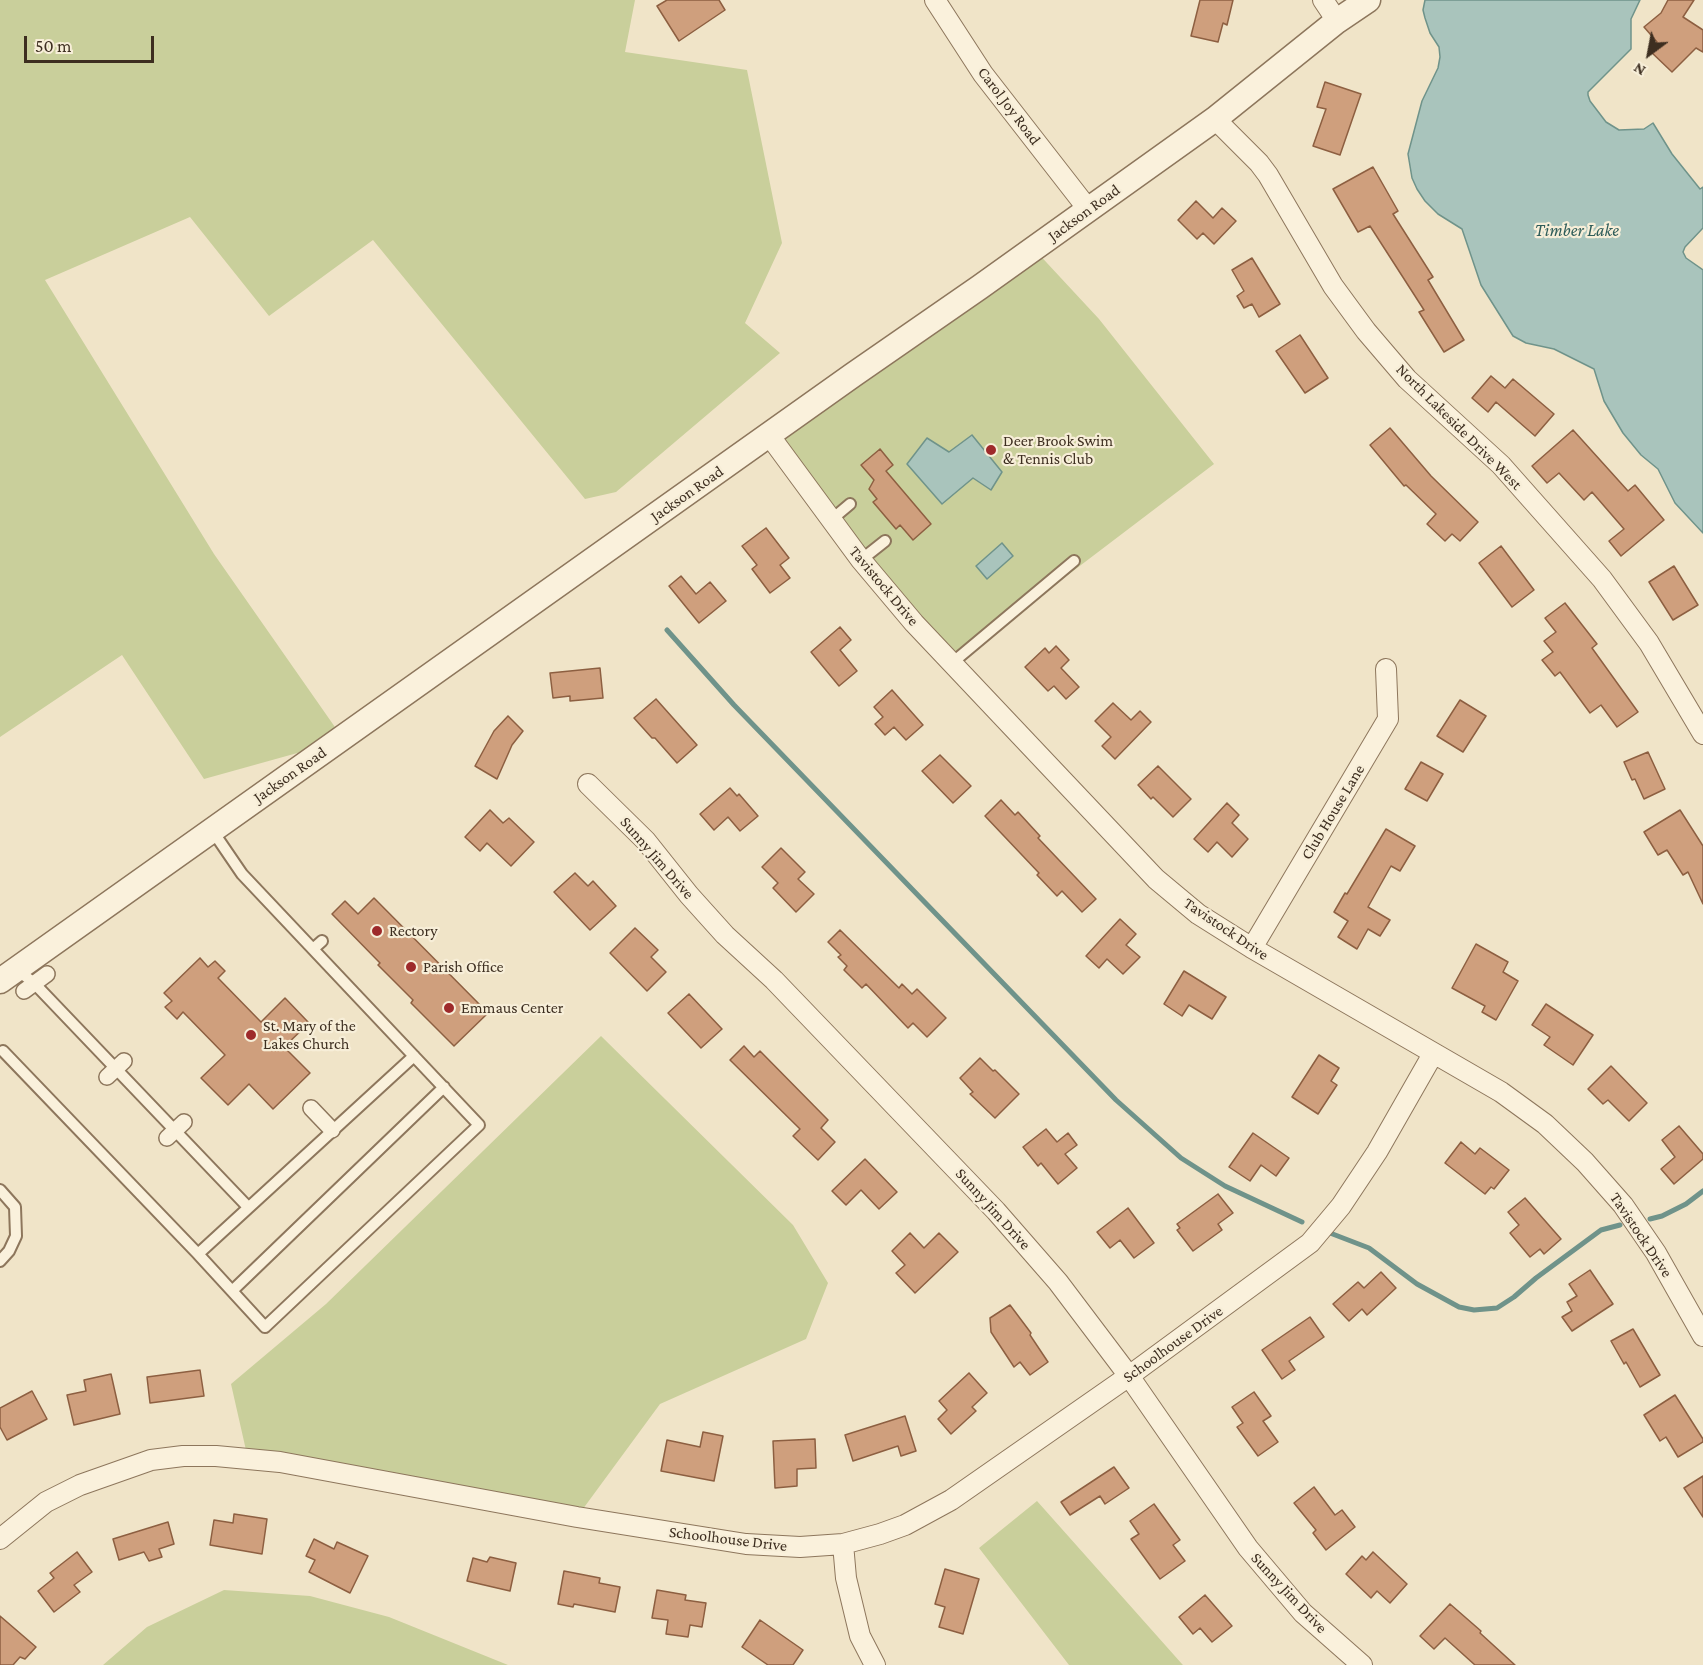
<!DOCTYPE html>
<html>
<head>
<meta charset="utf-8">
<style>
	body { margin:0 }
	#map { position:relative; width:1703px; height:1665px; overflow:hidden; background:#f0e4c8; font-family:"Crimson Pro",serif }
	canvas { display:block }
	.north { position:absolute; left:1619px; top:24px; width:60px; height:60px; -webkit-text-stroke:4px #f7eed8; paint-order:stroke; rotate:212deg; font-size:16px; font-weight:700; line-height:24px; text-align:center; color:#3d2e20 }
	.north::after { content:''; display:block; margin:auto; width:21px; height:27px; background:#3d2e20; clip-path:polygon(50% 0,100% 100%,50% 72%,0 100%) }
	.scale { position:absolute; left:24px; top:36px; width:130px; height:27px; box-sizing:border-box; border:3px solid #3d2e20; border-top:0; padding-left:8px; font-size:18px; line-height:21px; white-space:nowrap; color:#3d2e20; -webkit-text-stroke:4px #f7eed8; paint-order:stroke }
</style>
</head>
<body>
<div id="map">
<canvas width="1703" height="1665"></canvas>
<div class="north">N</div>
<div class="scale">50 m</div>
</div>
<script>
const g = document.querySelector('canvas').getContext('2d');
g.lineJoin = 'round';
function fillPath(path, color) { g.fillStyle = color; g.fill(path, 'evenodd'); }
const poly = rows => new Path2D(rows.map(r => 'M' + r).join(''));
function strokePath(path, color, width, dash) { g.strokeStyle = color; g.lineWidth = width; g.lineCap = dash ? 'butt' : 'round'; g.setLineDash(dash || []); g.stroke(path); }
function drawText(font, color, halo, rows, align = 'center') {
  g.font = font + ' "Crimson Pro",serif'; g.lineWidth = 4.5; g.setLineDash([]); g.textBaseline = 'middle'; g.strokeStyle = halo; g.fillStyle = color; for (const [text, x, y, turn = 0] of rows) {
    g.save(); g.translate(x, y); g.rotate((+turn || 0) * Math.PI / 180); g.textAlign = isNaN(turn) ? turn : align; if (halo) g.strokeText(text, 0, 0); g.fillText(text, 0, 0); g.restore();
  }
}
fillPath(poly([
	[0,0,635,0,625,52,747,70,782,243,745,323,780,353,616,492,585,499,373,240,269,316,190,217,45,280,214,554,344,740,204,779,122,655,0,737],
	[1034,249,1099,319,1214,464,952,663,769,435],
	[601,1036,793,1225,828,1283,806,1339,660,1404,577,1517,248,1459,231,1384,326,1304],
	[1037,1501,1182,1664,1183,1665,1069,1665,979,1548],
	[224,1590,310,1596,389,1617,508,1665,103,1665,147,1627]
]), '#c9cf9b');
const water = poly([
	[1425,0,1640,0,1631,19,1631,49,1588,92,1588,95,1590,101,1606,122,1619,130,1644,129,1653,123,1672,154,1700,189,1703,187,1703,228,1685,247,1683,252,1686,258,1703,270,1703,533,1675,503,1658,469,1641,455,1623,433,1604,401,1594,369,1554,349,1526,343,1513,336,1481,285,1462,229,1438,214,1425,201,1417,189,1412,178,1408,154,1422,101,1438,68,1440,57,1439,47,1430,33,1425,18,1423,10,1425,0],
	[972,435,1002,472,991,490,973,478,942,504,907,464,927,438,949,452,972,435],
	[1002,543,1013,556,987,579,976,566,1002,543]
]);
fillPath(water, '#a9c4bc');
strokePath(water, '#6f938a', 1.5);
strokePath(poly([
	[667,630,734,705,1116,1100,1181,1158,1225,1186,1302,1222],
	[1650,1219,1662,1216,1686,1204,1703,1191],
	[1330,1233,1369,1248,1417,1284,1459,1307,1474,1310,1497,1308,1514,1297,1536,1278,1601,1230,1620,1225]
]), '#6f938a', 5);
const building = poly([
	[667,0,719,0,725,10,679,41,657,6,667,0],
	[1200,0,1233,0,1227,25,1223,23,1218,42,1191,36,1200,0],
	[1668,0,1694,0,1683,17,1703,30,1703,52,1696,48,1672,72,1650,51,1657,42,1644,27,1661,13,1668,0],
	[1325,82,1361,94,1340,155,1313,146,1326,109,1317,107,1325,82],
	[1373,167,1398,211,1393,214,1433,277,1428,280,1464,340,1444,352,1419,312,1424,310,1370,226,1358,232,1333,189,1373,167],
	[1196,201,1213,218,1222,208,1236,221,1214,244,1203,233,1197,239,1178,220,1196,201],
	[1252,258,1280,304,1259,317,1252,304,1244,308,1237,296,1244,291,1232,270,1252,258],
	[1300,335,1328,378,1305,393,1276,351,1300,335],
	[1491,376,1505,388,1513,379,1554,414,1535,436,1496,402,1488,412,1472,398,1491,376],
	[1390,428,1431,476,1478,522,1460,541,1452,534,1445,541,1427,524,1436,514,1406,485,1404,486,1370,445,1390,428],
	[1573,430,1628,491,1635,485,1664,520,1621,556,1609,541,1624,529,1592,492,1584,500,1559,473,1547,483,1532,466,1573,430],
	[880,449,893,465,886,471,931,524,913,540,900,525,896,529,873,502,877,499,869,489,874,480,861,465,880,449],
	[766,528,789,558,780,565,790,578,770,593,752,569,757,565,742,546,766,528],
	[1501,546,1534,590,1512,607,1479,563,1501,546],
	[1674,566,1698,605,1673,620,1649,582,1674,566],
	[681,576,696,594,710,582,726,601,699,623,669,586,681,576],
	[1565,603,1597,644,1592,648,1638,712,1617,727,1601,705,1590,713,1560,672,1555,676,1542,660,1553,652,1544,641,1556,632,1545,618,1565,603],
	[840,627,851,640,840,650,857,671,839,686,811,652,840,627],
	[1056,646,1069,660,1061,668,1079,687,1066,699,1054,686,1048,691,1025,667,1045,648,1049,653,1056,646],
	[600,668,603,698,570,701,570,696,553,698,550,673,600,668],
	[892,690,923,725,906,740,894,727,885,735,875,724,883,717,874,707,892,690],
	[656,699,697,745,677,763,655,738,652,738,634,718,656,699],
	[1460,700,1486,716,1463,752,1437,736,1460,700],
	[1113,703,1131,720,1140,711,1151,722,1115,759,1102,746,1111,737,1095,721,1113,703],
	[508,716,523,731,512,745,497,779,475,766,494,731,508,716],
	[1648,752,1665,789,1644,799,1635,779,1632,780,1624,762,1648,752],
	[940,755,971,786,953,803,922,771,940,755],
	[1421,762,1443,774,1427,801,1405,789,1421,762],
	[1158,766,1191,799,1173,817,1153,797,1151,799,1138,785,1158,766],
	[730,788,737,796,739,794,758,816,740,831,728,817,714,830,700,814,730,788],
	[1001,800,1015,815,1018,812,1040,836,1038,838,1096,899,1082,912,1062,891,1057,896,1037,875,1039,873,985,816,1001,800],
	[1227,803,1239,815,1232,823,1248,839,1232,857,1217,842,1208,852,1194,839,1227,803],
	[490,810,503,823,509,818,534,842,511,866,487,843,480,851,465,837,490,810],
	[1680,810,1703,846,1703,904,1688,872,1683,875,1667,850,1658,855,1644,832,1680,810],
	[1386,829,1415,846,1400,871,1391,866,1368,907,1390,920,1380,936,1368,929,1357,949,1338,937,1348,921,1334,912,1345,893,1347,894,1386,829],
	[781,848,805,872,798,879,814,894,796,912,773,888,778,883,762,867,781,848],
	[575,873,588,886,593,881,616,906,590,930,554,892,575,873],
	[374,898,488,1013,454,1046,411,1003,413,1000,378,965,380,963,332,914,345,901,358,914,374,898],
	[1120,919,1136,934,1126,945,1140,957,1123,974,1107,959,1099,968,1086,956,1120,919],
	[635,928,658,950,651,957,666,972,647,991,610,953,635,928],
	[840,930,899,988,902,984,912,994,917,989,946,1018,927,1037,913,1023,908,1028,866,984,862,988,844,970,847,966,838,957,841,955,828,942,840,930],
	[1476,944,1508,962,1503,972,1518,981,1496,1020,1482,1012,1485,1006,1452,988,1476,944],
	[200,958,208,967,215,961,225,971,218,978,261,1022,285,998,309,1023,284,1047,310,1073,273,1109,249,1084,228,1105,201,1078,225,1055,183,1012,177,1019,165,1007,172,1001,164,993,200,958],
	[1184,971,1226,997,1212,1019,1189,1005,1182,1016,1164,1004,1184,971],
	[689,994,722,1029,701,1048,668,1013,689,994],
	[1546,1004,1593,1035,1573,1065,1544,1045,1550,1037,1532,1025,1546,1004],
	[744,1046,754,1057,760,1051,828,1120,821,1128,835,1142,818,1160,793,1136,800,1129,730,1060,744,1046],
	[1319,1055,1339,1068,1331,1081,1337,1085,1318,1114,1292,1097,1319,1055],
	[980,1058,993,1071,995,1070,1019,1094,995,1118,970,1094,973,1092,960,1078,980,1058],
	[1611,1066,1647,1103,1629,1121,1608,1100,1603,1104,1588,1089,1611,1066],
	[1679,1126,1703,1154,1703,1159,1674,1184,1661,1169,1675,1157,1662,1140,1679,1126],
	[1046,1129,1057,1142,1068,1133,1077,1145,1065,1154,1077,1168,1058,1184,1041,1163,1038,1166,1023,1147,1046,1129],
	[1253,1133,1289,1158,1276,1176,1261,1165,1250,1181,1229,1167,1253,1133],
	[1461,1142,1475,1154,1480,1148,1509,1170,1494,1189,1491,1187,1485,1194,1445,1163,1461,1142],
	[865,1159,897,1192,879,1209,861,1190,846,1205,832,1191,865,1159],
	[1218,1194,1233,1213,1218,1224,1222,1230,1193,1251,1177,1230,1180,1228,1177,1224,1218,1194],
	[1525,1198,1561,1239,1544,1254,1540,1249,1530,1257,1510,1233,1519,1225,1508,1212,1525,1198],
	[1128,1208,1154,1243,1134,1258,1120,1240,1110,1248,1097,1232,1128,1208],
	[910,1233,924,1248,939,1233,958,1252,915,1293,896,1273,905,1265,892,1251,910,1233],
	[1590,1270,1613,1304,1572,1331,1562,1317,1572,1311,1567,1302,1577,1296,1569,1284,1590,1270],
	[1381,1272,1396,1288,1367,1315,1362,1309,1349,1321,1333,1304,1358,1282,1364,1288,1381,1272],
	[1010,1305,1031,1333,1030,1335,1048,1362,1030,1375,1020,1362,1014,1367,991,1332,990,1318,1010,1305],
	[1310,1317,1324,1337,1289,1361,1295,1370,1282,1379,1262,1350,1310,1317],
	[1633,1329,1660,1375,1640,1387,1626,1362,1624,1364,1611,1341,1633,1329],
	[200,1370,204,1396,150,1403,147,1377,200,1370],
	[969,1373,987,1393,972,1407,976,1411,951,1434,938,1419,947,1410,939,1401,969,1373],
	[111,1374,120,1414,74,1425,67,1395,86,1391,84,1380,111,1374],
	[32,1391,47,1419,7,1440,0,1427,0,1408,32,1391],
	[1254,1392,1271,1416,1263,1421,1278,1442,1258,1456,1237,1427,1243,1423,1232,1407,1254,1392],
	[1675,1395,1703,1439,1703,1442,1678,1457,1666,1437,1660,1441,1644,1415,1675,1395],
	[905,1416,916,1451,901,1456,898,1446,853,1461,845,1435,905,1416],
	[703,1432,723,1436,714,1481,661,1471,667,1440,700,1447,703,1432],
	[815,1439,816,1468,797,1469,797,1486,775,1488,773,1441,815,1439],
	[1114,1467,1129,1488,1105,1504,1100,1496,1070,1515,1061,1502,1114,1467],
	[1703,1476,1703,1517,1684,1488,1703,1476],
	[1314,1487,1335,1515,1342,1510,1355,1527,1326,1550,1313,1533,1316,1530,1294,1503,1314,1487],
	[1154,1504,1180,1540,1173,1545,1185,1561,1160,1579,1131,1539,1139,1534,1130,1521,1154,1504],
	[234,1514,267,1519,262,1554,210,1545,214,1520,233,1523,234,1514],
	[168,1522,174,1544,159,1549,162,1557,149,1561,144,1552,119,1560,113,1539,168,1522],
	[314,1539,334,1549,337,1542,368,1556,350,1593,309,1572,315,1560,306,1556,314,1539],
	[77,1552,92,1572,74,1585,80,1592,54,1612,38,1591,54,1578,50,1573,77,1552],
	[1373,1552,1407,1584,1390,1603,1377,1591,1371,1598,1346,1574,1362,1556,1366,1560,1373,1552],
	[490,1557,516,1563,510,1591,467,1581,473,1558,487,1562,490,1557],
	[945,1569,979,1579,963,1634,939,1627,945,1607,935,1604,945,1569],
	[564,1571,600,1578,599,1583,620,1587,615,1612,574,1604,573,1607,558,1604,564,1571],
	[657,1590,686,1595,685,1600,706,1603,702,1627,690,1625,688,1637,666,1634,668,1620,652,1618,657,1590],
	[1205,1595,1232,1626,1212,1642,1200,1628,1193,1634,1179,1617,1205,1595],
	[1450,1604,1481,1631,1480,1633,1515,1665,1475,1665,1445,1638,1434,1649,1420,1636,1450,1604],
	[0,1616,36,1647,25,1659,20,1657,13,1665,0,1665,0,1616],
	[760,1620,803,1650,793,1665,768,1665,742,1647,760,1620]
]);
fillPath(building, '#cf9f7d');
strokePath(building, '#8d5f41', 1.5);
const service = poly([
	[831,520,850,504],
	[861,560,885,541],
	[952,663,1074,561],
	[313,949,322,941],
	[16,969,34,983,248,1207],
	[3,1051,198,1254,265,1327,479,1125,242,874,212,830],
	[0,1190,15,1207,16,1236,9,1251,0,1261],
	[198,1254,414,1056],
	[232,1291,444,1087]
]);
const pedestrian = poly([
	[24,991,47,974],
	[107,1077,124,1061],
	[311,1108,332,1130],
	[167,1138,184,1122]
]);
const minor = poly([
	[935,0,983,74,1088,209],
	[1323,0,1337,21],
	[1215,119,1259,163,1268,175,1333,286,1366,331,1407,379,1501,465,1602,579,1649,643,1703,734],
	[769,435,861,560,914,623,1156,879,1198,914,1252,948,1501,1092,1545,1124,1585,1162,1623,1205,1656,1253,1703,1336],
	[588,784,646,841,689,895,725,935,774,980,996,1211,1058,1282,1129,1376,1248,1548,1303,1613,1362,1665],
	[1252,948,1388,719,1386,669],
	[0,1539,46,1502,80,1485,151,1460,183,1456,216,1456,280,1462,577,1517,746,1544,800,1547,843,1544,880,1534,905,1525,951,1500,1129,1376,1310,1243,1341,1206,1377,1152,1433,1054],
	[843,1544,846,1578,860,1636,875,1665]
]);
const tertiary = poly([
	[0,981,853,375,980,287,1215,119,1337,21,1368,0]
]);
strokePath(service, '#8d765c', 14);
strokePath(pedestrian, '#8d765c', 18);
strokePath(minor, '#8d765c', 22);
strokePath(tertiary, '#8d765c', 27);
strokePath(service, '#faf1dc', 10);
strokePath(pedestrian, '#faf1dc', 15);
strokePath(minor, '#faf1dc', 20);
strokePath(tertiary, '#faf1dc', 24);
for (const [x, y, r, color] of [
	[991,450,6,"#9e2a2b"],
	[377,931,6,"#9e2a2b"],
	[411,967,6,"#9e2a2b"],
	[449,1008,6,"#9e2a2b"],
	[251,1035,6,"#9e2a2b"]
]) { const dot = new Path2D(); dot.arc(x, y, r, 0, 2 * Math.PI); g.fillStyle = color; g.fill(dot); strokePath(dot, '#f7eed8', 2); }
drawText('16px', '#3d2e20', '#f7eed8', [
	["Carol Joy Road",1009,106,53],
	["Jackson Road",1084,213,-36],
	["North Lakeside Drive West",1459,427,45],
	["Jackson Road",687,494,-35],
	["Tavistock Drive",884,586,50],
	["Jackson Road",290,775,-35],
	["Club House Lane",1333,812,-59],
	["Sunny Jim Drive",657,858,49],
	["Tavistock Drive",1226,929,34],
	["Sunny Jim Drive",993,1209,48],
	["Tavistock Drive",1641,1235,56],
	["Schoolhouse Drive",1173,1344,-36],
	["Schoolhouse Drive",728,1539,7],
	["Sunny Jim Drive",1289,1593,47]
]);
drawText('16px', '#3d2e20', '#f7eed8', [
	["Deer Brook Swim",1003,441],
	["& Tennis Club",1003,459],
	["Rectory",389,931],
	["Parish Office",423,967],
	["Emmaus Center",461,1008],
	["St. Mary of the",263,1026],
	["Lakes Church",263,1044]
], 'left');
drawText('italic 18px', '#2f5d5a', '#f7eed8', [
	["Timber Lake",1577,230]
]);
</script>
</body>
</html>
